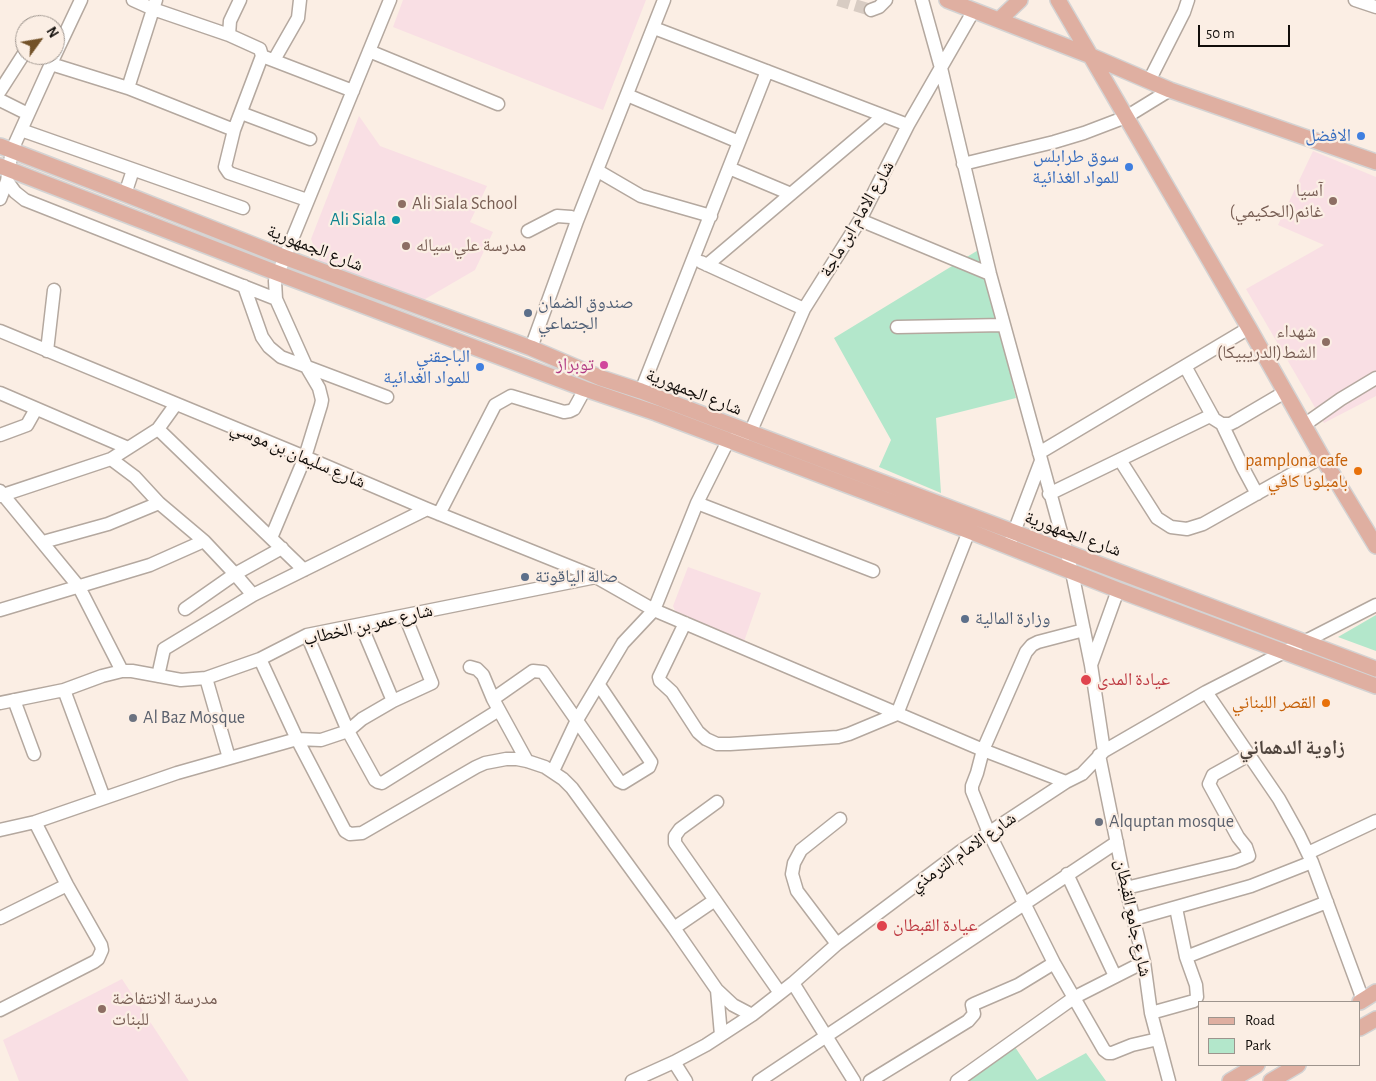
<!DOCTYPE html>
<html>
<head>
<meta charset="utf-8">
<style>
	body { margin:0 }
	#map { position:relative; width:1376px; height:1081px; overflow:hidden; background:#fbeee4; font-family:"Alegreya Sans",sans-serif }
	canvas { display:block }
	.legend { position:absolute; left:1198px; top:1001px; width:162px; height:65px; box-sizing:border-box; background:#fbeee4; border:1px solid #9d948d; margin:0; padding:6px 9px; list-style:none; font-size:15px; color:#110d0a }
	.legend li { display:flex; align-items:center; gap:10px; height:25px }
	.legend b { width:25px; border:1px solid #9d948d }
	.north { position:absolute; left:15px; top:15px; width:50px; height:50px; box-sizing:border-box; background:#fbeee4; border:1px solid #9d948d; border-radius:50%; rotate:58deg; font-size:14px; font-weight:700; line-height:20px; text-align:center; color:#110d0a }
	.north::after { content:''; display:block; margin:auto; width:18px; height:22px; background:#735229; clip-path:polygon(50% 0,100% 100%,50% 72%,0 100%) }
	.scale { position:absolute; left:1198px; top:25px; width:92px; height:22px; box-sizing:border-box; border:2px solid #110d0a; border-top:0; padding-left:6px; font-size:15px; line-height:18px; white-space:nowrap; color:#110d0a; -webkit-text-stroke:4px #fbeee4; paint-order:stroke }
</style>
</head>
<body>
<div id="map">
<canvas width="1376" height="1081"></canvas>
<ul class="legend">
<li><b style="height:6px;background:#dfafa1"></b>Road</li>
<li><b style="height:14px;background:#b3e7cb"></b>Park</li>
</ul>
<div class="north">N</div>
<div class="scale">50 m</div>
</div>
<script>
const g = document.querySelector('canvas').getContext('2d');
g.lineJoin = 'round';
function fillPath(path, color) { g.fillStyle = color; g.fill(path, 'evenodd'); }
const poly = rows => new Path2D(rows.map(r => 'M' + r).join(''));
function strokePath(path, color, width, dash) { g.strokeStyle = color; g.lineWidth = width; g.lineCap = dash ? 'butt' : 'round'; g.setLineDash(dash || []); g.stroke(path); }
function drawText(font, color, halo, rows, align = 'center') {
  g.font = font + ' "Alegreya Sans","Noto Naskh Arabic",sans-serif'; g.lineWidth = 4.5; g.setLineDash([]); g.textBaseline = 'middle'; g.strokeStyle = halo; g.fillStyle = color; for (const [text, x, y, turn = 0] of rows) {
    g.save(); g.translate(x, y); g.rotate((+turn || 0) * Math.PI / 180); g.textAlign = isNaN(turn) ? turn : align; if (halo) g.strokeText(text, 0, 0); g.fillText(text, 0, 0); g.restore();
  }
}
fillPath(poly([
	[403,0,646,0,603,110,393,27],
	[359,116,380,146,487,186,470,222,493,232,475,270,420,302,321,265,311,239],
	[1313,151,1376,177,1376,396,1324,423,1246,289,1324,245,1278,225],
	[688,567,761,593,741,650,682,627,673,606],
	[122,979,189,1081,19,1081,3,1040]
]), '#f9dfe4');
fillPath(poly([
	[980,249,1016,398,936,418,941,493,879,467,891,440,834,338],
	[1376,615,1376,651,1338,637],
	[1013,1044,1037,1080,1086,1053,1106,1081,959,1081]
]), '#b3e7cb');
strokePath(poly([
	[838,0,871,10]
]), '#d8ccc3', 12, [12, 6]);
const minor = poly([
	[133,0,153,9,229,35,260,49,262,56,234,130,225,167,229,173,307,200],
	[922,0,941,68,990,274,1072,572,1091,665,1104,751],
	[1355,0,1376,7],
	[871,10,879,7,886,0],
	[654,28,908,125],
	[229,35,230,21,240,0],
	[369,51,498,104],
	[55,55,81,0],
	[262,56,353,91],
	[274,60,298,18,300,0],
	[51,64,128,88,234,130],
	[1149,81,1184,12,1188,0],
	[128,88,156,0],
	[0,91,25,52],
	[627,95,739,142],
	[0,100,28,114],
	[241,113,310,139],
	[21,130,243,208],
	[963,164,1054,142,1084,133,1126,117,1170,90],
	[729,168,791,194],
	[598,171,641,196,711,216],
	[7,181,15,192,25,200,276,299],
	[125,194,133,170],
	[0,199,7,181,12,150,55,55],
	[860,220,990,274],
	[528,231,557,216,571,217,577,221],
	[701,262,804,309],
	[707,265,883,116],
	[244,286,262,337,269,347,281,357,387,397],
	[897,327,1004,325],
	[0,331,305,457,427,509,596,577,654,610,983,750,1066,782],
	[531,348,577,221,664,0],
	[47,351,54,290],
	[1185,366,1214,419,1222,424,1230,424,1234,422,1285,392],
	[641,391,767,71],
	[0,393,128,448],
	[1222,424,1243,468,1257,494],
	[1304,425,1341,399,1376,378],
	[158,429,304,570],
	[0,435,27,425,36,409],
	[1039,453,1249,328],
	[111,459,135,477,159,503,204,541,235,574,253,595],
	[1120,460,1157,518,1171,527,1187,529,1203,524,1322,457],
	[0,491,79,587,122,671],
	[1049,494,1212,415],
	[0,496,111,459,158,429,176,404],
	[697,503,873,571],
	[439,514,495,405,511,396,564,412,570,411,574,409,585,389],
	[271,538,305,457,321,405,322,400,319,388,306,366,276,299,275,281,390,0],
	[1011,540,1041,461],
	[43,542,108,524,159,503],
	[185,609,235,574,282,548],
	[0,610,150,565,204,541],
	[685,623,659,677,660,681,672,692,698,732,706,739,717,744,730,744,838,737,849,734,897,714,969,531],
	[361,625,393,701],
	[1084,630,1038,642,1032,645,1026,652,983,750,977,773,972,786,972,791,989,833,1054,963,1104,1050,1108,1053,1112,1053,1132,1045,1158,1039],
	[307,635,348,731,375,780,378,782,382,783,499,710],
	[260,659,297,739,345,831,350,834,362,833,476,767,485,763,506,759,517,759,527,761,545,767,563,779,572,788,674,928,717,990,733,1005,752,1015],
	[1091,665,1118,590],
	[470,667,477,669,483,675,493,699,527,761],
	[158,676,164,649,253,595,427,509],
	[206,678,229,758],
	[64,690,104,798],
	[1206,692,1279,799,1299,835,1312,862,1363,1000],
	[493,699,533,671,543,672,619,781,623,783,649,767,651,762,599,685],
	[14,700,34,754],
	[0,703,64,690,102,676,122,671,132,671,181,680,206,678,260,659,307,635,596,577],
	[1099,755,1126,888,1144,962,1151,1013,1169,1081],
	[553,771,577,720,623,643,654,610,697,503,728,441,750,433,804,309,860,220,908,125,974,10],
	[717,802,680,829,675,836,675,843,780,993],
	[0,830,35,822,177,773,297,739,321,740,348,731,362,719,393,701,432,683,405,616],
	[1308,853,1376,821],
	[1067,874,1115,976],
	[1126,888,1234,862,1249,856,1246,847,1238,837,1209,784,1213,775,1249,755],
	[0,918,67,885],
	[1134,919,1251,886,1312,862],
	[674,928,715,900],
	[837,944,797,891,792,874,794,863,801,850,840,819],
	[1186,957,1327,902],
	[793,983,854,1081],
	[717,990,721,1035],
	[0,1010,94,962,98,959,102,950,101,945,67,885,35,822],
	[1151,1013,1194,1001,1197,997,1196,985,1186,957,1176,908],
	[674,1062,686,1081],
	[632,1081,674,1062,706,1045,752,1015,793,983,837,944,961,851,1066,782,1082,774,1104,751,1206,692,1376,605],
	[759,1081,1117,842],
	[870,1081,968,1021,974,1014,972,1005,974,1004,1018,985,1054,963],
	[957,1081,1075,997,1144,962]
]);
const major = poly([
	[947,0,1091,56,1170,90,1376,162],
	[1058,0,1249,328,1322,457,1376,546],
	[999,20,1020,0],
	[0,146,125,194,284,257,531,348,601,378,641,391,1376,669],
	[0,166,277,273,585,389,656,413,969,531,1118,590,1376,686],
	[1360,1002,1376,992],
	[1360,1028,1376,1019],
	[1230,1081,1257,1065],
	[1271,1081,1298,1065]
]);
strokePath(minor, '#b4a89f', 15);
strokePath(major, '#d4d3d3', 18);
strokePath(minor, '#fff', 12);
strokePath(major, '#dfafa1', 15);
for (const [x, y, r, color] of [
	[1361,136,5,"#3f7fe0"],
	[1129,167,5,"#3f7fe0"],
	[1333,201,5,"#8d6e63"],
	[402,204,5,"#8d6e63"],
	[396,220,5,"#0f9aa8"],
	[406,246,5,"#8d6e63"],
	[528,313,5,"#5c6f8a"],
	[1326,342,5,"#8d6e63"],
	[604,365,5,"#d1479c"],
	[480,367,5,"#3f7fe0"],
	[1358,471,5,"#e8710a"],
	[525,577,5,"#5c6f8a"],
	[965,619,5,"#5c6f8a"],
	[1086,680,6,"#e0444e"],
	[1326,703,5,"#e8710a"],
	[133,718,5,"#6b7280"],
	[1099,822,5,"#6b7280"],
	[882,926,6,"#e0444e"],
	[102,1009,5,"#8d6e63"]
]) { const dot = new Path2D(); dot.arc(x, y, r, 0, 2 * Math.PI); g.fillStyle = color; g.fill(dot); strokePath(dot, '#fbeee4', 2); }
drawText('18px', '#366cbe', '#fbeee4', [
	["الافضل",1351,136],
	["سوق طرابلس",1119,157],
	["للمواد الغذائية",1119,178],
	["الباجقني",470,357],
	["للمواد الغدائية",470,378]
], 'right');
drawText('18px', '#785e54', '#fbeee4', [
	["آسيا",1323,191,"right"],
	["غانم(الحكيمي)",1323,212,"right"],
	["Ali Siala School",412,204],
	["مدرسة علي سياله",416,246],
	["شهداء",1316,332,"right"],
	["الشط(الدريبيكا)",1316,353,"right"],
	["مدرسة الانتفاضة",112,999],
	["للبنات",112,1020]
], 'left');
drawText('18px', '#110d0a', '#fbeee4', [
	["شارع الامام ابن ماجة",857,219,-60],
	["شارع الجمهورية",315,248,21],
	["شارع الجمهورية",694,392,21],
	["شارع سليمان بن موسي",298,455,23],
	["شارع الجمهورية",1073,534,20],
	["شارع عمر بن الخطاب",368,625,-13],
	["شارع الامام الترمذي",963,852,-35],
	["شارع جامع القبطان",1133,918,78]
]);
drawText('18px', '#0d838f', '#fbeee4', [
	["Ali Siala",386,220]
], 'right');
drawText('18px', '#4e5e75', '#fbeee4', [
	["صندوق الضمان",538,303],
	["الجتماعي",538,324],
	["صالة الياقوتة",535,577],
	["وزارة المالية",975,619]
], 'left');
drawText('18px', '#b23c85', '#fbeee4', [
	["توبراز",594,365]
], 'right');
drawText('18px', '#c56008', '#fbeee4', [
	["pamplona cafe",1348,461],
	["بامبلونا كافي",1348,482],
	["القصر اللبناني",1316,703]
], 'right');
drawText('18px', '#be3a42', '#fbeee4', [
	["عيادة المدى",1097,680],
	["عيادة القبطان",893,926]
], 'left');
drawText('18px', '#5b616d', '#fbeee4', [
	["Al Baz Mosque",143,718],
	["Alquptan mosque",1109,822]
], 'left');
drawText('bold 20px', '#4f443d', '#fbeee4', [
	["زاوية الدهماني",1292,748]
]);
</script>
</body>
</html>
